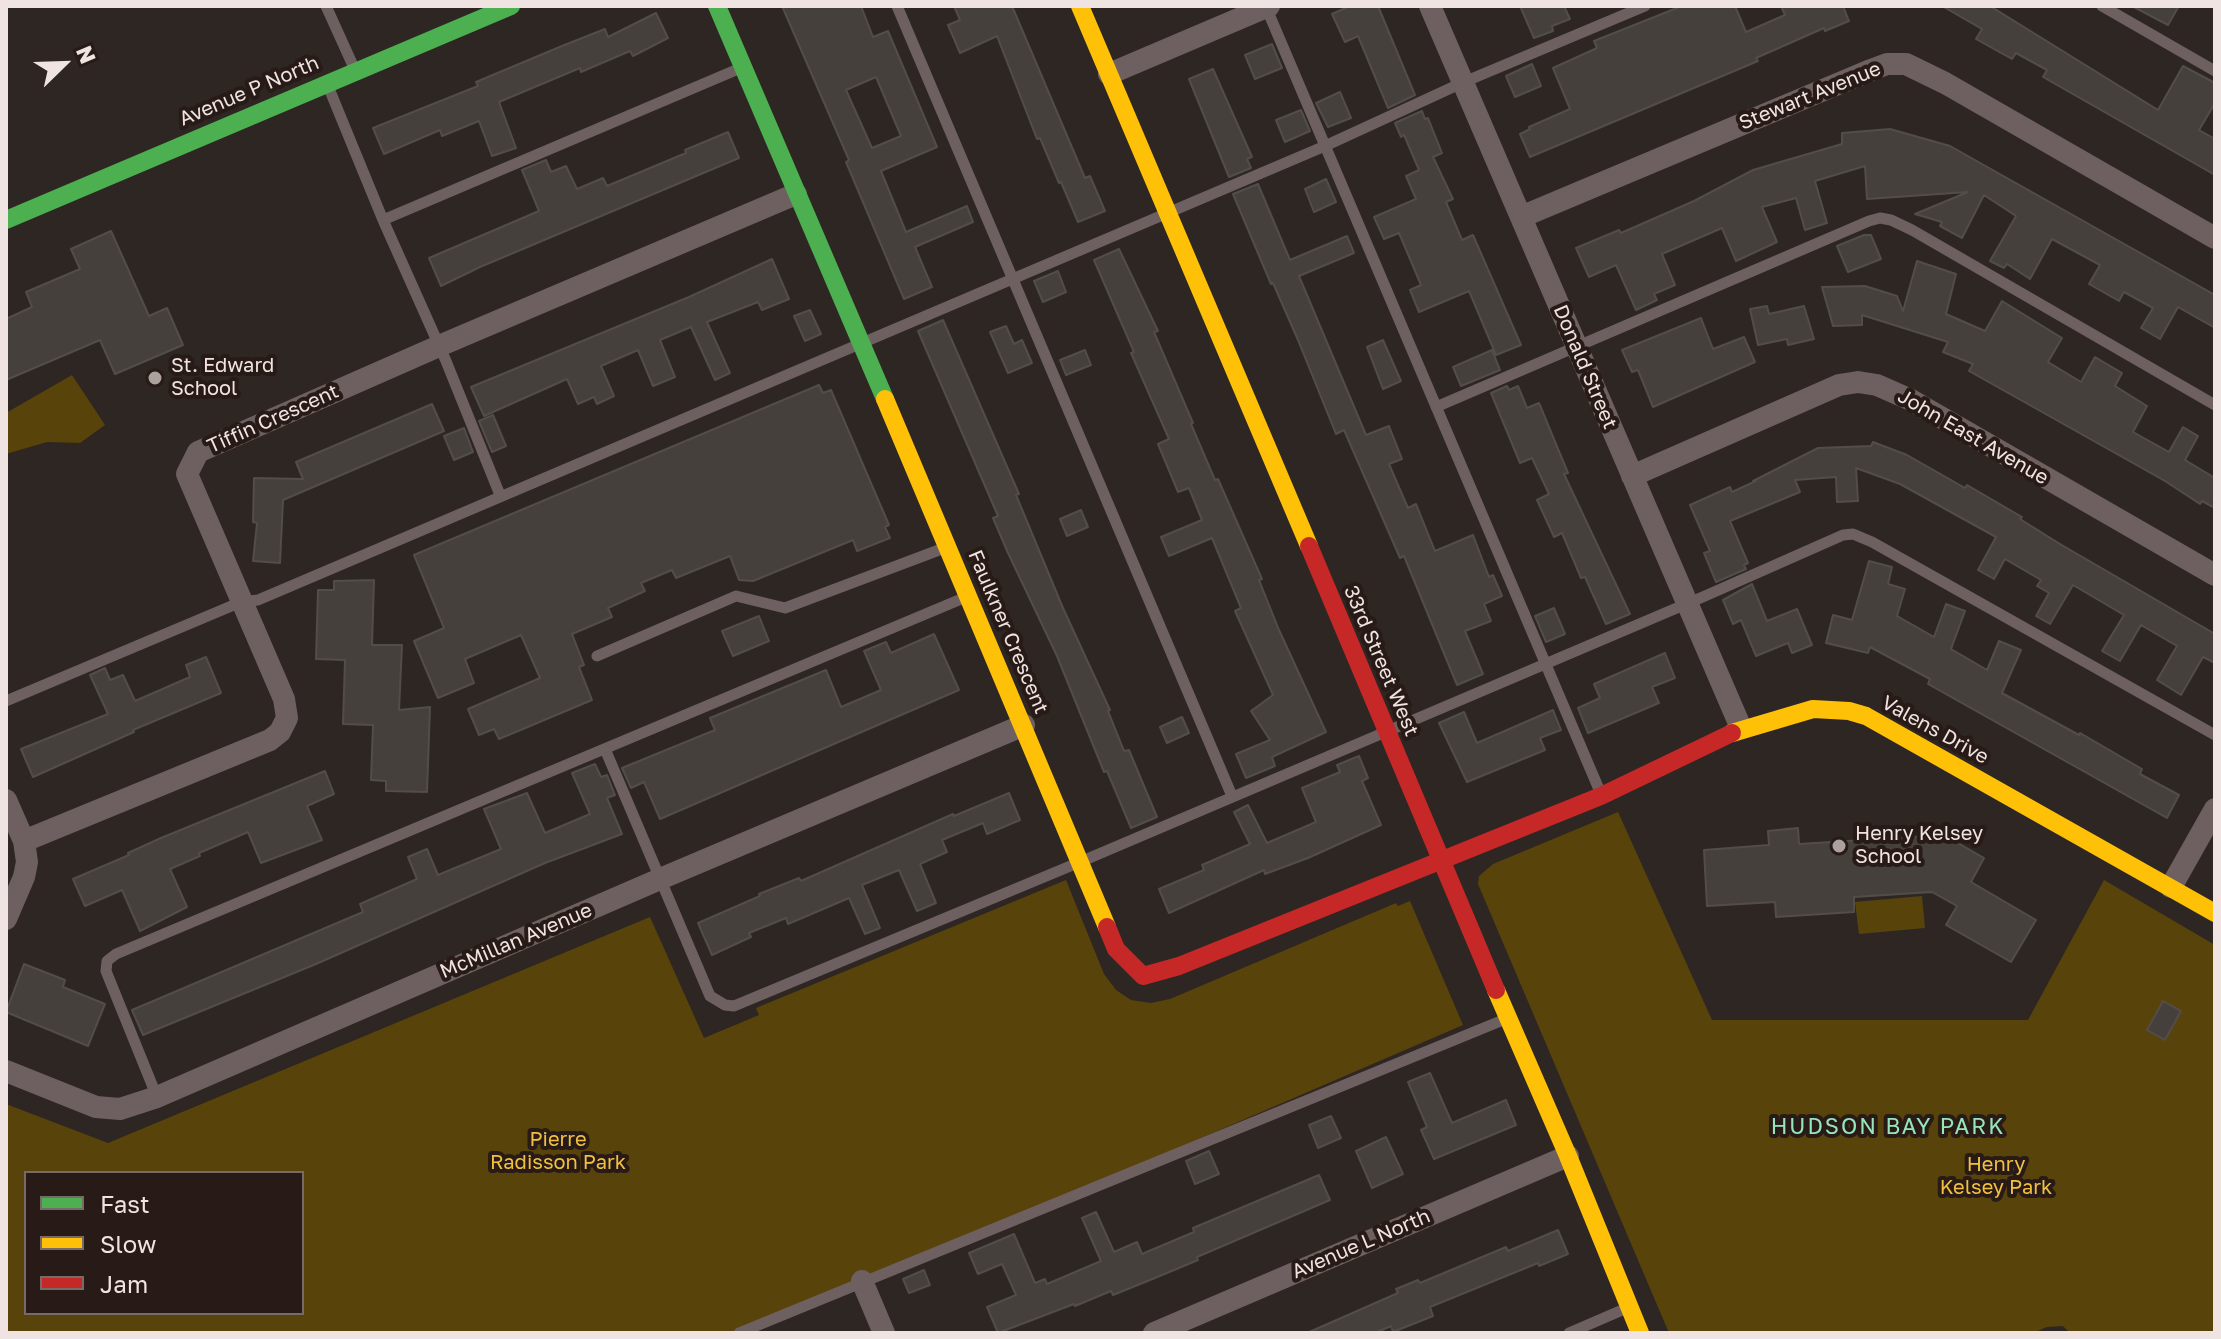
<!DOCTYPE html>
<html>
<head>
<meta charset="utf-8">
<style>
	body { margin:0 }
	#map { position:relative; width:2221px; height:1339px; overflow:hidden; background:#2e2623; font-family:"Golos Text",sans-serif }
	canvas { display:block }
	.frame { position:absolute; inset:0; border:8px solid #efe4e1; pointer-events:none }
	.legend { position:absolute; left:24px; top:1171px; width:280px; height:144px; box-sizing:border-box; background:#281a16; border:2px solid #786b67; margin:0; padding:10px 14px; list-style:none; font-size:24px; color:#efe4e1 }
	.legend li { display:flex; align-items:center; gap:16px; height:40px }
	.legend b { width:40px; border:2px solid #786b67 }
	.north { position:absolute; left:24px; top:24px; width:80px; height:80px; -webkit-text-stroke:6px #281a16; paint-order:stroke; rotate:67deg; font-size:22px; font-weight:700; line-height:32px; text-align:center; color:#efe4e1 }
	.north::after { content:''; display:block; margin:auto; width:28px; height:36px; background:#efe4e1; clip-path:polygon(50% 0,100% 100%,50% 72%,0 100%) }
</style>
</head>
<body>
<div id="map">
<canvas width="2221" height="1339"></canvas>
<div class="frame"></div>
<ul class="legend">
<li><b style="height:10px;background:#4caf50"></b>Fast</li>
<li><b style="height:10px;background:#ffc107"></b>Slow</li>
<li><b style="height:10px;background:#c62828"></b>Jam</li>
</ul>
<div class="north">N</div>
</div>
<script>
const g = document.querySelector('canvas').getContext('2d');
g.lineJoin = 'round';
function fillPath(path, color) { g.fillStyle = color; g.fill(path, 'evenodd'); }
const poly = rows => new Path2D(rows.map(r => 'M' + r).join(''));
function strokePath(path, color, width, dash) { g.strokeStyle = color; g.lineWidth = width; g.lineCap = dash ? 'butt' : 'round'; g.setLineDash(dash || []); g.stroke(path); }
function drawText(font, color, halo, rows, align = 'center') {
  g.font = font + ' "Golos Text",sans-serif'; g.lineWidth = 8; g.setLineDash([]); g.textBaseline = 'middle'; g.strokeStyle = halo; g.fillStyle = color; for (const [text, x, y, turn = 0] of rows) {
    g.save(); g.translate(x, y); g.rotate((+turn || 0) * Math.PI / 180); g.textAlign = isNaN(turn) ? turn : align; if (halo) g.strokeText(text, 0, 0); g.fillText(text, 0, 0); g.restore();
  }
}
fillPath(poly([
	[72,375,105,425,80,443,47,442,6,454,6,413],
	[1618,812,1712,1020,2028,1020,2104,880,2215,945,2215,1333,2070,1333,2063,1326,2047,1327,2033,1333,1669,1333,1478,884,1479,876,1493,864],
	[1066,880,1104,974,1116,990,1131,1000,1151,1003,1170,999,1396,903,1398,906,1410,901,1463,1025,749,1333,6,1333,6,1104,108,1143,650,917,704,1038,759,1015,756,1008],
	[26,1173,302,1173,302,1313,26,1313],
	[1922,896,1925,928,1859,934,1855,902]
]), '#58430b');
const building = poly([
	[782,6,861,6,873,37,888,31,937,147,881,171,906,232,967,206,973,222,915,247,932,287,904,299,846,162,849,160,782,6],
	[876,77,901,136,872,148,846,90,876,77],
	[954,6,1012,6,1085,178,1090,176,1105,211,1078,222,1061,182,1059,183,1040,138,1037,139,997,36,960,53,948,25,960,20,954,6],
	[1350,6,1378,6,1415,95,1388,108,1358,36,1345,42,1332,14,1350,6],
	[1520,6,1564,6,1570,19,1552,26,1553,31,1534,38,1520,6],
	[1682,6,1735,6,1746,32,1785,15,1781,6,1843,6,1849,21,1825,31,1824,28,1756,58,1758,61,1530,157,1520,134,1530,129,1529,127,1570,109,1553,68,1597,48,1594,41,1682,6],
	[1942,6,1990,6,2158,110,2183,66,2215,83,2215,103,2199,130,2215,139,2215,175,2043,77,2047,70,2016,53,2012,59,1976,39,1982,29,1942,6],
	[2132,6,2179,6,2168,25,2132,6],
	[656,13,668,38,633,56,630,51,581,72,580,68,499,102,516,148,492,156,479,121,442,136,440,130,384,154,373,128,478,86,476,82,562,46,605,29,608,37,656,13],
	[1272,44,1282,68,1255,79,1245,55,1272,44],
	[1532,64,1541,86,1515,97,1506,76,1532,64],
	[1213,69,1252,157,1247,159,1251,168,1229,177,1189,79,1213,69],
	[1340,92,1351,118,1328,127,1316,103,1340,92],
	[1301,110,1310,131,1285,142,1276,120,1301,110],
	[1422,111,1425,119,1428,118,1442,153,1433,157,1453,199,1446,202,1462,240,1473,235,1521,345,1496,355,1469,291,1419,312,1410,290,1421,285,1399,233,1384,239,1374,217,1416,199,1406,176,1419,170,1404,135,1401,137,1395,123,1422,111],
	[1890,129,1950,146,2215,295,2215,328,2178,307,2160,339,2141,328,2153,308,2124,292,2119,301,2089,284,2100,265,2052,239,2030,279,2007,264,2004,268,1990,261,2016,216,1984,195,1962,238,1940,226,1942,222,1915,214,1968,192,1867,199,1865,166,1815,181,1827,223,1805,230,1796,198,1762,207,1777,242,1736,261,1722,228,1662,254,1675,285,1654,294,1657,300,1636,310,1616,265,1589,277,1576,248,1619,230,1621,233,1694,201,1753,170,1842,144,1842,133,1890,129],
	[728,132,739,158,480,267,441,286,429,258,539,211,522,170,546,160,551,172,566,166,577,189,603,178,607,186,686,153,685,150,728,132],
	[1326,179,1336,202,1314,212,1305,189,1326,179],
	[1258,184,1290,260,1347,236,1354,253,1299,276,1366,435,1389,426,1402,459,1389,464,1408,508,1416,504,1435,551,1473,535,1489,577,1493,575,1502,596,1484,604,1491,621,1465,631,1483,674,1457,685,1404,556,1400,558,1344,430,1336,434,1298,340,1273,283,1271,284,1233,194,1258,184],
	[111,231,149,316,167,308,183,345,115,374,100,340,6,380,6,319,32,307,26,292,80,269,71,249,111,231],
	[1864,235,1871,235,1881,259,1848,272,1837,246,1864,235],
	[1119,249,1158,331,1154,332,1193,423,1191,424,1215,480,1218,479,1262,579,1259,580,1279,630,1326,732,1272,757,1275,766,1246,778,1236,754,1270,740,1251,711,1273,695,1235,611,1241,608,1212,538,1169,556,1161,537,1202,520,1189,488,1178,492,1158,444,1169,439,1131,353,1134,352,1094,260,1119,249],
	[772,259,789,299,762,310,758,302,707,322,730,373,715,380,691,327,660,340,675,377,653,386,638,350,601,366,614,396,597,404,594,397,578,404,567,379,484,416,471,387,689,297,772,259],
	[1917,261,1956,274,1946,314,1985,331,2002,301,2062,338,2048,362,2081,382,2095,357,2122,373,2115,386,2147,406,2133,432,2169,452,2183,427,2198,436,2185,460,2215,478,2215,508,2202,501,2200,504,2165,481,1969,371,1973,364,1943,352,1948,342,1862,315,1862,325,1833,326,1822,287,1865,286,1897,296,1903,311,1917,261],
	[1058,271,1066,292,1043,302,1034,281,1058,271],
	[1767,306,1769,314,1804,306,1814,339,1788,345,1787,339,1758,345,1750,309,1767,306],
	[810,310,821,334,805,341,794,316,810,310],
	[1701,318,1713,349,1744,337,1755,362,1653,407,1638,370,1632,372,1622,350,1701,318],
	[943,320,1019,494,1016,495,1063,608,1110,710,1108,711,1124,751,1129,750,1157,817,1131,828,1107,771,1104,772,1057,656,1008,553,993,518,998,516,918,331,943,320],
	[1006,326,1014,344,1022,340,1032,363,1008,373,990,332,1006,326],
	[1383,340,1401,381,1383,389,1367,347,1383,340],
	[1085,350,1091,365,1066,375,1060,360,1085,350],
	[1492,350,1500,370,1461,386,1453,367,1492,350],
	[819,385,823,393,831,390,889,525,885,527,890,538,857,551,853,540,753,581,739,580,730,556,676,578,672,570,641,583,645,591,608,608,612,617,572,634,584,665,579,667,592,700,499,739,494,729,479,735,468,709,540,678,521,635,465,659,474,683,438,698,414,641,444,628,414,555,819,385],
	[1507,386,1509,390,1518,386,1527,408,1539,403,1568,473,1564,474,1630,614,1606,624,1585,577,1581,578,1562,533,1554,537,1537,500,1549,494,1532,458,1520,463,1491,393,1507,386],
	[432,404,444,431,283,500,280,563,253,561,257,523,253,522,254,478,303,479,296,462,432,404],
	[493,415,506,446,492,452,479,421,493,415],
	[464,428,473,452,454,460,444,436,464,428],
	[1873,442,1907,455,1965,488,1967,485,2022,517,2020,519,2060,544,2215,634,2215,663,2203,657,2181,695,2157,680,2177,646,2141,625,2120,661,2102,651,2124,615,2073,585,2050,624,2036,616,2049,593,2037,586,2041,580,2005,559,1994,579,1978,570,1996,537,1900,484,1856,468,1858,501,1837,502,1836,477,1795,480,1800,492,1730,521,1748,563,1744,565,1746,569,1716,582,1704,553,1710,551,1690,505,1730,487,1732,492,1756,481,1753,481,1818,448,1871,446,1873,442],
	[1081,510,1088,527,1067,536,1060,519,1081,510],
	[1869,561,1892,567,1888,584,1905,589,1897,616,1934,637,1946,604,1965,611,1951,649,1987,670,1999,641,2021,650,2002,693,2079,735,2080,733,2142,769,2140,774,2179,795,2167,818,1928,684,1930,679,1870,647,1868,653,1826,643,1833,615,1852,620,1869,561],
	[374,580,372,645,402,645,399,710,430,707,427,792,386,791,386,781,371,780,373,725,343,724,345,660,316,659,318,590,334,590,334,581,374,580],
	[1752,584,1767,621,1797,609,1812,645,1792,653,1788,643,1756,656,1741,620,1733,624,1723,600,1752,584],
	[1554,608,1565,634,1546,642,1535,616,1554,608],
	[759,616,769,641,733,656,722,631,759,616],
	[934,634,959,690,660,819,644,782,631,788,622,768,715,730,710,718,826,670,841,707,881,690,864,651,886,642,891,653,934,634],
	[1665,653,1675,678,1652,687,1659,703,1588,733,1578,708,1600,698,1594,684,1665,653],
	[206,657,221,693,133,730,134,732,33,777,21,749,108,714,90,675,105,668,110,680,123,675,135,701,190,677,186,665,206,657],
	[1553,710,1561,730,1540,738,1545,750,1467,782,1439,723,1464,712,1477,743,1553,710],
	[1182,717,1189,733,1167,743,1160,727,1182,717],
	[1359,756,1368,778,1362,781,1381,825,1308,858,1265,874,1264,870,1169,913,1159,889,1204,870,1202,865,1250,844,1234,812,1248,805,1267,843,1316,822,1302,788,1340,772,1337,765,1359,756],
	[595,764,601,777,607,775,615,795,607,798,622,834,545,863,316,964,143,1035,132,1010,363,912,360,904,417,879,408,857,427,849,438,875,501,849,484,809,527,793,545,833,590,814,572,773,595,764],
	[325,771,334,794,307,806,322,840,261,863,248,832,199,853,200,856,170,869,187,907,140,931,122,890,85,906,73,879,129,855,128,853,161,838,325,771],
	[1009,793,1020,820,987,834,983,823,942,840,947,852,920,864,936,903,917,911,899,870,862,885,880,928,865,934,849,898,788,924,786,918,749,933,751,937,712,955,698,923,760,896,759,894,799,878,801,881,953,814,954,816,1009,793],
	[1798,828,1799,844,1944,835,1984,858,1971,882,2036,920,2011,962,1946,925,1957,906,1932,892,1854,897,1854,912,1776,917,1775,902,1707,906,1704,850,1769,845,1768,831,1798,828],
	[24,964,65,980,63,987,105,1004,88,1046,6,1012,24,964],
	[2163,1001,2181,1011,2165,1040,2147,1030,2163,1001],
	[1430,1073,1452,1123,1506,1100,1516,1125,1434,1159,1421,1130,1427,1127,1408,1082,1430,1073],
	[1331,1116,1341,1138,1318,1148,1309,1125,1331,1116],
	[1386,1137,1403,1174,1372,1188,1356,1151,1386,1137],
	[1209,1151,1219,1174,1195,1184,1186,1161,1209,1151],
	[1319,1175,1330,1200,1197,1257,1198,1260,1155,1278,1113,1295,1111,1291,1075,1306,1074,1304,998,1333,987,1307,1016,1295,1002,1264,978,1274,969,1253,1014,1234,1035,1283,1045,1279,1047,1284,1101,1261,1082,1218,1096,1212,1114,1252,1137,1242,1142,1254,1194,1232,1193,1228,1319,1175],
	[1558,1230,1568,1254,1539,1266,1538,1263,1430,1307,1433,1316,1393,1332,1391,1326,1375,1333,1307,1333,1398,1293,1396,1289,1418,1280,1420,1283,1506,1247,1508,1251,1558,1230],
	[924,1270,930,1285,909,1293,903,1279,924,1270]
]);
fillPath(building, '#46403d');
strokePath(building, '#534d4a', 2);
strokePath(poly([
	[326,6,355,70],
	[897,6,1232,796],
	[2102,6,2215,71],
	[1266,7,1601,794],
	[328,86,383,220,446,361,500,495],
	[383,220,743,67],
	[1436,407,1869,221,1880,218,1891,220,1912,230,2215,405],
	[597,656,736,596,785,608,947,547],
	[6,701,241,602,258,600,1325,146,1464,82,1645,6],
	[605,749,710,996,725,1005,734,1006,1080,862,1705,596,1843,535,1853,534,1872,542,2215,735],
	[157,1097,106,971,107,961,116,954,966,597],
	[739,1333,1508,1018],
	[1569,1333,1627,1308]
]), '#6e6060', 11);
strokePath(poly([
	[1430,6,1741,728],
	[1109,74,1269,6],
	[1521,217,1871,70,1887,64,1906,64,1945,83,2215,238],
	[1632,476,1839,385,1858,382,1877,385,1911,400,2215,575],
	[6,800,24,841,27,862,24,877,6,919],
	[24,841,270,740,280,732,287,718,284,699,187,474,198,452,439,346,796,194],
	[2171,887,2215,809],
	[6,1071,96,1107,120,1109,157,1097,660,879,1024,725],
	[862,1281,884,1333],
	[1154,1333,1568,1156]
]), '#6e6060', 22);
strokePath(poly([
	[717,6,885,399],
	[6,220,511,6]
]), '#4caf50', 18);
strokePath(poly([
	[1080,6,1309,546],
	[885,399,1107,927],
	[1732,733,1813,709,1849,711,1866,716,2215,913],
	[1496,990,1568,1156,1640,1333]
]), '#ffc107', 18);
strokePath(poly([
	[1309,546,1496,990],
	[1107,927,1116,949,1143,976,1179,966,1601,796,1732,733]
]), '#c62828', 18);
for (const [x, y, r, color] of [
	[155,378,8,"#aba29e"],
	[1839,846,8,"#aba29e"]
]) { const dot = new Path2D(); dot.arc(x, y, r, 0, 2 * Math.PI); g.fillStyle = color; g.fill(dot); strokePath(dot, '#281a16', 3); }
drawText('20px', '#efe4e1', '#281a16', [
	["Avenue P North",249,91,-23],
	["Stewart Avenue",1810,96,-22],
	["Donald Street",1585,367,67],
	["Tiffin Crescent",273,419,-24],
	["John East Avenue",1973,437,30],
	["Faulkner Crescent",1008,632,67],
	["33rd Street West",1381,661,67],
	["Valens Drive",1935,730,29],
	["McMillan Avenue",516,941,-23],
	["Avenue L North",1361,1244,-23]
]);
drawText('20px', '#efe4e1', '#281a16', [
	["St. Edward",171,366],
	["School",171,389],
	["Henry Kelsey",1855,834],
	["School",1855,857]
], 'left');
drawText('20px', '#f1c03f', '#281a16', [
	["Pierre",558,1140],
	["Radisson Park",558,1163],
	["Henry",1996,1165],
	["Kelsey Park",1996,1188]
]);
g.letterSpacing = '2px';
drawText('22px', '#96e6ba', '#281a16', [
	["HUDSON BAY PARK",1888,1127]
]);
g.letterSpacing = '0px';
</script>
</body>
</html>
